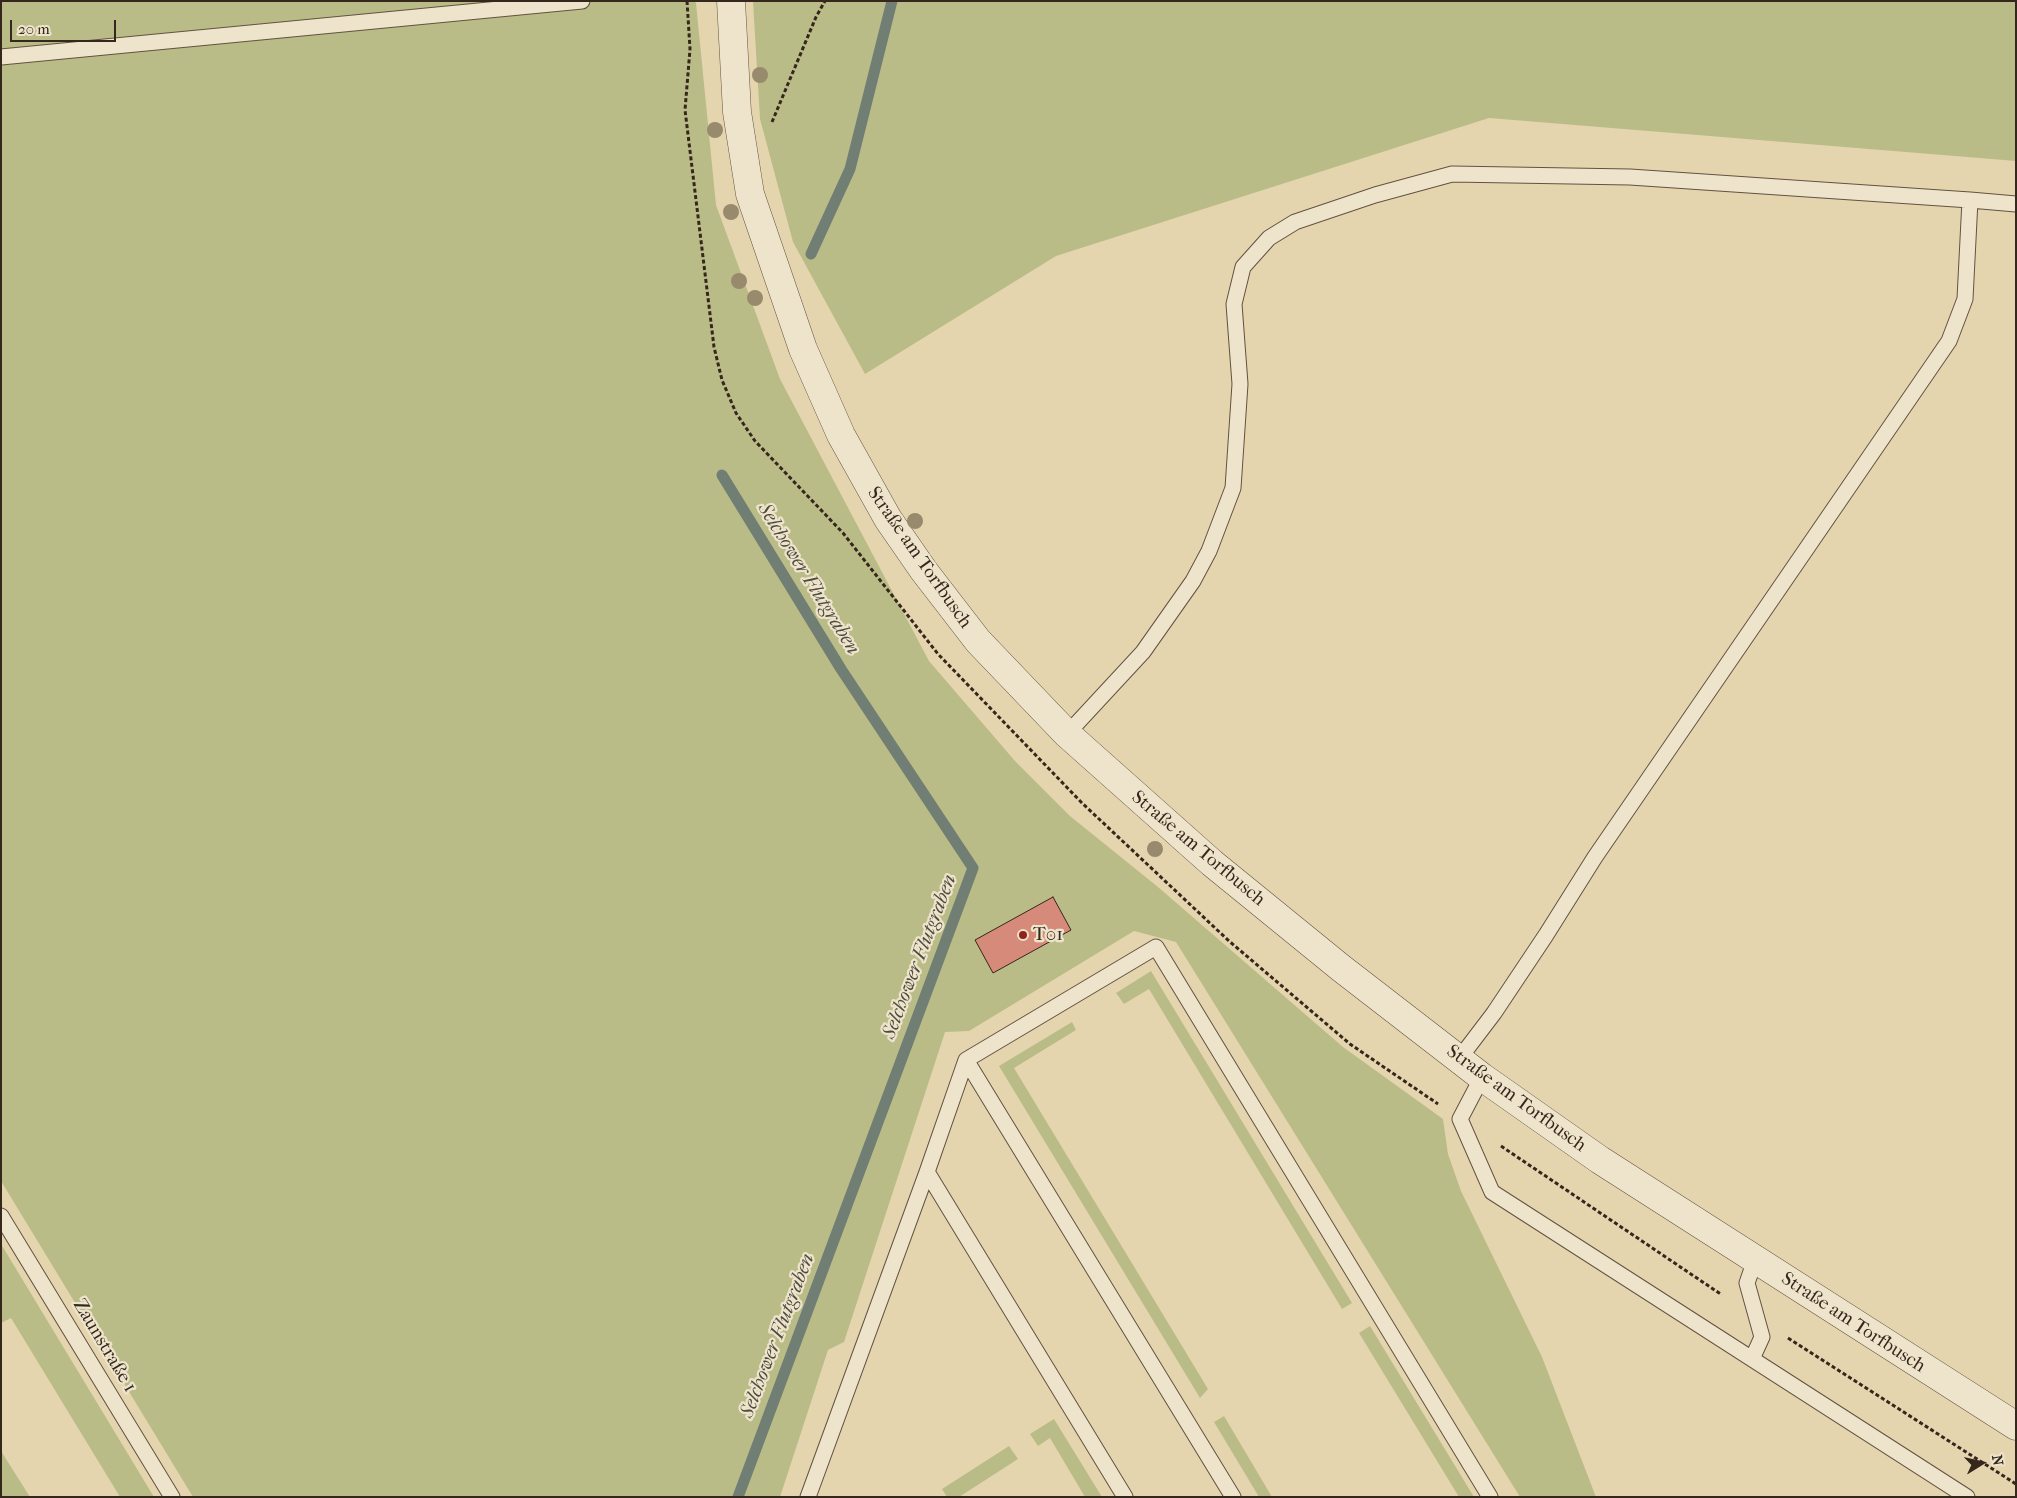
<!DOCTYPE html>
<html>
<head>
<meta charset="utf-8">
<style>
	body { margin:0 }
	#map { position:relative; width:2017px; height:1498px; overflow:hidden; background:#e5d5af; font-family:"IM FELL French Canon",serif }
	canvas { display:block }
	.frame { position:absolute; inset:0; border:2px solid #36271c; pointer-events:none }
	.north { position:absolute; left:1957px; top:1438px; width:50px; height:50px; -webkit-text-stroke:4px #eee4cb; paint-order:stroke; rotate:80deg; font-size:14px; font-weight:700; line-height:20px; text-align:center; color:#36271c }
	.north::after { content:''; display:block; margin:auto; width:18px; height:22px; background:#36271c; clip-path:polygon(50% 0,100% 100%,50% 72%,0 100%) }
	.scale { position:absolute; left:10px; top:20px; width:106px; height:22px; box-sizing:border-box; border:2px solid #36271c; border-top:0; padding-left:6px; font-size:15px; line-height:18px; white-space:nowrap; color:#36271c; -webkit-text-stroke:4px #eee4cb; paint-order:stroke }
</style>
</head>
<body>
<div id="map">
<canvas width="2017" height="1498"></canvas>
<div class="frame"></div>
<div class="north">N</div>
<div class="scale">20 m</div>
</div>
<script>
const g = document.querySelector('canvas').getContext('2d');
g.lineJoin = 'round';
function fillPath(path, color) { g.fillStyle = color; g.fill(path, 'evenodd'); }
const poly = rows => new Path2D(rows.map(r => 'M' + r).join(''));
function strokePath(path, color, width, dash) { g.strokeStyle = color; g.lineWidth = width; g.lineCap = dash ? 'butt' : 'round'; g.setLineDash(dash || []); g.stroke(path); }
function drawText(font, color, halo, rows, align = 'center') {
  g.font = font + ' "IM FELL French Canon",serif'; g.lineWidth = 4.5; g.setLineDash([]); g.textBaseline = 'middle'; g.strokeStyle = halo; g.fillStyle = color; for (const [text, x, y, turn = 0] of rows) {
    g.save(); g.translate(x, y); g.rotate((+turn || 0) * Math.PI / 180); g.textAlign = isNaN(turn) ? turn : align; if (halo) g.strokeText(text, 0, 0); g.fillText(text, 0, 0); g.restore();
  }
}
fillPath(poly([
	[1,1,694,1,696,3,716,205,780,379,929,661,1015,761,1070,816,1158,887,1343,1047,1443,1119,1448,1154,1461,1191,1542,1357,1596,1497,1520,1497,1176,942,1134,931,969,1031,945,1032,844,1342,828,1350,780,1497,193,1497,1,1181],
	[753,1,2016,1,2016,161,1489,118,1056,256,865,374,793,242,760,119],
	[1151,971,1352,1303,1342,1309,1149,989,1124,1004,1116,993],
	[1072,1022,1076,1030,1014,1068,1208,1389,1200,1398,999,1066],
	[1,1244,154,1497,120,1497,11,1318,1,1323],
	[1370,1326,1474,1497,1459,1497,1359,1333],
	[1224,1416,1272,1497,1259,1497,1214,1422],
	[1054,1419,1102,1497,1085,1497,1050,1438,1038,1446,1030,1434],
	[1009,1446,1018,1459,959,1497,947,1497,942,1489],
	[1,1451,30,1497,1,1497]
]), '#babc87');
strokePath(poly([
	[811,254,850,169,892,1],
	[722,475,841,669,973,868,738,1497]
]), '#707e74', 11);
const building = poly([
	[1053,897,1071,930,993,973,975,940,1053,897]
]);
fillPath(building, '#d68a79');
strokePath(building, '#36271c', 1);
const service = poly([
	[1,57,582,1],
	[1970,200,2016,204],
	[1067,734,1143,652,1193,581,1209,551,1233,488,1240,384,1234,304,1243,267,1269,238,1295,222,1375,195,1452,174,1630,177,1970,200,1965,299,1949,341,1595,857,1546,935,1494,1013,1459,1059],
	[966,1060,1233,1497],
	[1482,1077,1460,1119,1492,1192,1967,1497],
	[927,1172,1125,1497],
	[1,1216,172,1497],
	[1752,1359,1762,1337,1747,1283,1755,1260],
	[808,1497,927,1172,966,1060,1156,947,1490,1497]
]);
const tertiary = poly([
	[731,1,737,112,750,194,803,349,841,435,888,519,924,571,978,641,1067,734,1212,863,1341,968,1482,1077,1600,1160,2016,1426]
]);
strokePath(service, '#625241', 17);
strokePath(tertiary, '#625241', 29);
strokePath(poly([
	[687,1,690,49,685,110,714,347,722,380,736,413,755,441,843,533,938,654,1082,803,1229,941,1350,1044,1438,1104],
	[772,122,816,17,825,1],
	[1501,1146,1722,1295],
	[1788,1338,2016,1484]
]), '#36271c', 3, [4, 2.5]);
strokePath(service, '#eee4cb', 15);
strokePath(tertiary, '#eee4cb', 28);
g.fillStyle = '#978a6d';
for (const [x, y] of [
	[760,75],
	[715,130],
	[731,212],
	[739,281],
	[755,298],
	[915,521],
	[1155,849]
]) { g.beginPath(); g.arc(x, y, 8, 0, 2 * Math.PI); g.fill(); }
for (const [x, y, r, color] of [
	[1023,935,5,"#8f2418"]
]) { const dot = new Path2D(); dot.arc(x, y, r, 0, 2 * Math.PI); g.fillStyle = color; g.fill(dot); strokePath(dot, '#eee4cb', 2); }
drawText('19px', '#36271c', '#eee4cb', [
	["Straße am Torfbusch",919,558,55],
	["Straße am Torfbusch",1198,849,40],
	["Straße am Torfbusch",1516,1099,36],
	["Straße am Torfbusch",1853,1323,33],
	["Zaunstraße 1",104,1346,59]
]);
drawText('19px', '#36271c', '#eee4cb', [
	["T01",1033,935]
], 'left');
drawText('italic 20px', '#4e4b41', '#eee4cb', [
	["Selchower Flutgraben",808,579,58],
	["Selchower Flutgraben",920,957,-69],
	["Selchower Flutgraben",778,1336,-69]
]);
</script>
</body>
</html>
